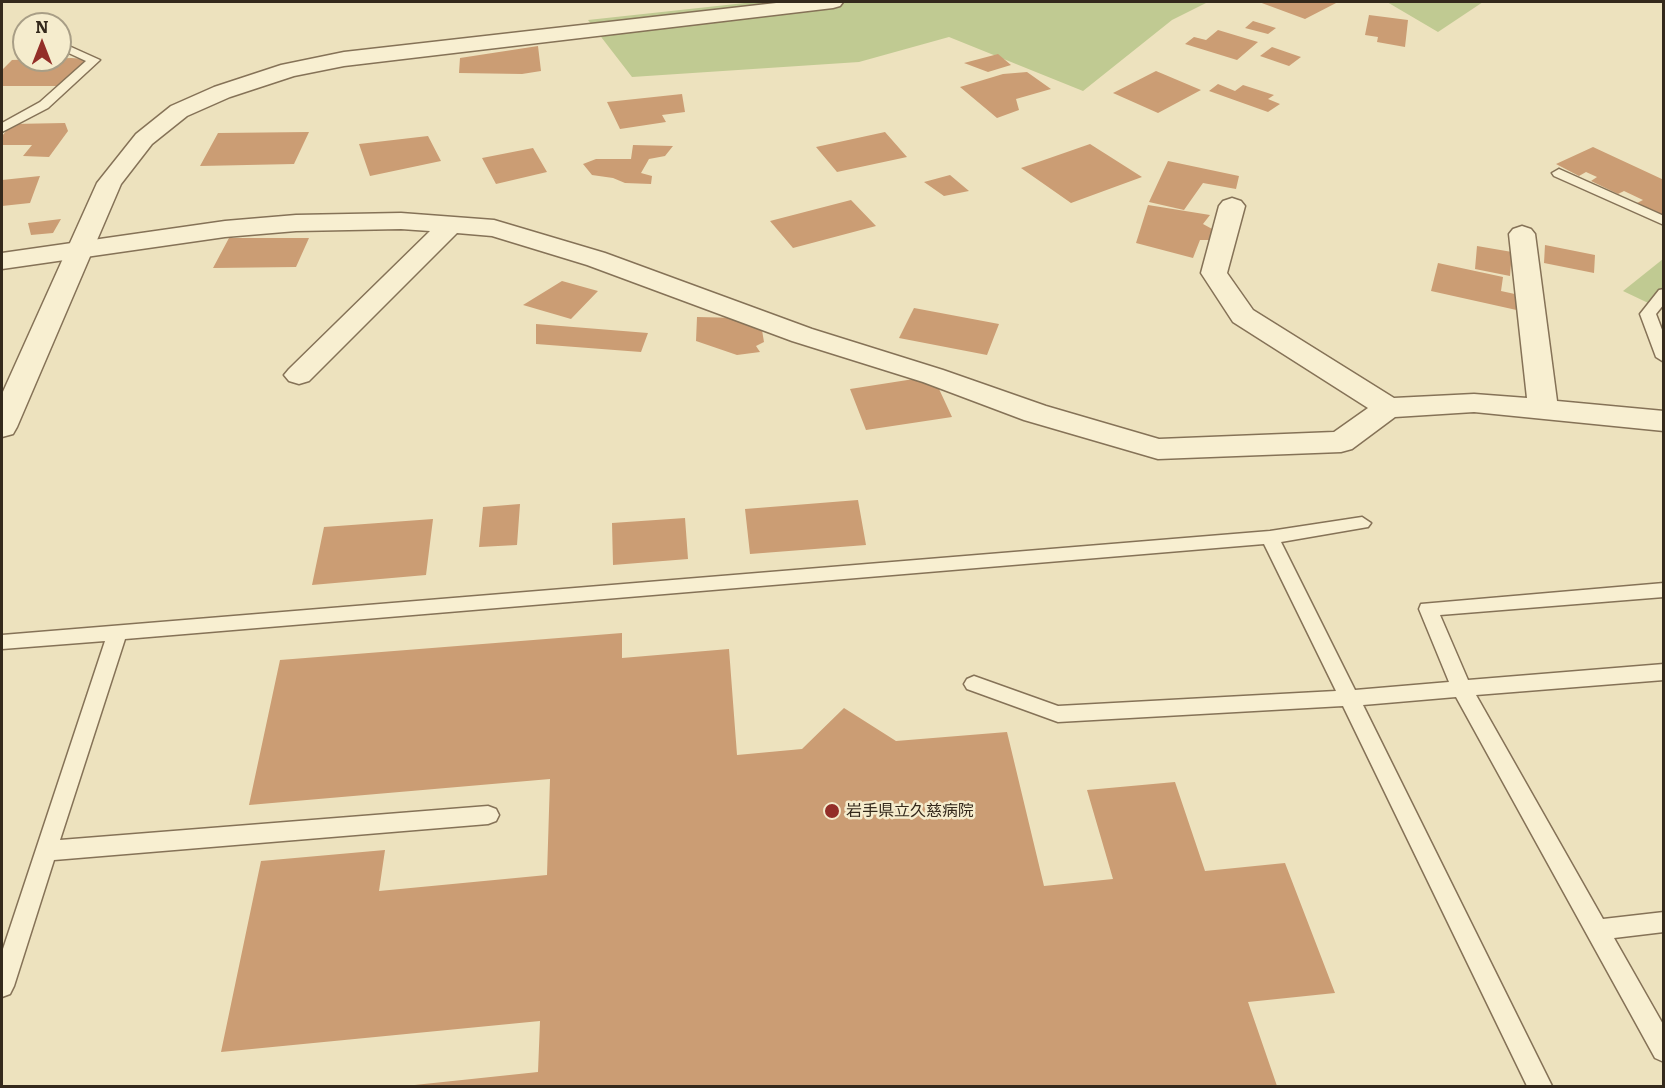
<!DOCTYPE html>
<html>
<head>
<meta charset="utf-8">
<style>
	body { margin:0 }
	#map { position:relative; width:1665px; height:1088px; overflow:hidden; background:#ede2be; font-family:Literata,serif }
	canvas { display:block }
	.frame { position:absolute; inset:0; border:3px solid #34291c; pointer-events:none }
	.north { position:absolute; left:12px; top:12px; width:60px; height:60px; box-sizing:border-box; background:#f5eccd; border:2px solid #a89e86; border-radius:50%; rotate:0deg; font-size:16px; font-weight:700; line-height:24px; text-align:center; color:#34291c }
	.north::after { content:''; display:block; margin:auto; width:21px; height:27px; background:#932e28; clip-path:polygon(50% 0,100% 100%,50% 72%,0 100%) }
</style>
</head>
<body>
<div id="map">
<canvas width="1665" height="1088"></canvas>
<div class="frame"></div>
<div class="north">N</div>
</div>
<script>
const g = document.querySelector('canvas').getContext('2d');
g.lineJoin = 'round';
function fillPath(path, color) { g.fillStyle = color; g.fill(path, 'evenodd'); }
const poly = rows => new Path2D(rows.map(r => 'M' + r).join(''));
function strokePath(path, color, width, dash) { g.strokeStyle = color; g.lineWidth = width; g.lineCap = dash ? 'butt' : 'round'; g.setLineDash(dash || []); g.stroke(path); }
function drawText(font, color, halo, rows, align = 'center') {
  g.font = font + ' Literata,"Noto Sans JP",serif'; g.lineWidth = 5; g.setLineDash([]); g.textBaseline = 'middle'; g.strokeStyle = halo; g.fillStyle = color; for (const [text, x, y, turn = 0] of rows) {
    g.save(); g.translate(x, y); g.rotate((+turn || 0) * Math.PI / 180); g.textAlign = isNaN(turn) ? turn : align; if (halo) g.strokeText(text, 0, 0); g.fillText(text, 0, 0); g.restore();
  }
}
fillPath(poly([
	[754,2,1208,2,1172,20,1083,91,949,37,859,62,632,77,588,20],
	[1387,2,1483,2,1438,32],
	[1663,259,1663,310,1623,291]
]), '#c0ca92');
fillPath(poly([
	[1259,2,1338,2,1305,19],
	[1369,15,1408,20,1405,47,1377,42,1378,37,1365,35],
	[1253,21,1276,28,1268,34,1245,28],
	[1218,30,1258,42,1237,60,1185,44,1194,37,1206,40],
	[538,46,541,71,522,74,459,73,460,58],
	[1272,47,1301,57,1289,66,1260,56],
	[998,54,1011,65,988,72,964,63],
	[71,58,86,59,63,86,2,86,2,70,12,60],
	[1156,71,1201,90,1158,113,1113,93],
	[1027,72,1051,89,1016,99,1019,110,997,118,960,87,1003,74],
	[1218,84,1235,91,1243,85,1274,95,1268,99,1280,104,1268,112,1209,91],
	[682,94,685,112,662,115,666,122,620,129,607,102],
	[65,123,68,131,49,157,23,156,32,145,2,145,2,136,12,124],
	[309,132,294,164,200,166,218,133],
	[885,132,907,157,837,172,816,147],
	[428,136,441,161,370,176,359,144],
	[1090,144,1142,177,1071,203,1021,168],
	[633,145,673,146,665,156,649,159,641,173,652,176,651,184,625,183,613,178,592,175,583,164,596,159,631,159],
	[1593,147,1664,180,1664,218,1635,204,1643,200,1624,191,1618,194,1591,181,1597,177,1586,172,1579,176,1556,164],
	[533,148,547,172,496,184,482,158],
	[1168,161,1239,176,1236,189,1203,183,1184,210,1149,202],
	[950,175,969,191,944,196,924,182],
	[40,176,30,203,2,206,2,180],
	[851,200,876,226,793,248,770,221],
	[1148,205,1210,215,1203,224,1214,230,1213,240,1200,240,1193,258,1136,243],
	[61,219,53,233,31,235,28,223],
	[229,238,309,238,296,267,213,268],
	[1545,245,1595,255,1594,273,1544,263],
	[1477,246,1512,252,1510,276,1475,269],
	[1438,263,1503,277,1501,291,1524,296,1521,311,1431,291],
	[562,281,598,291,571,319,523,305],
	[914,308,999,324,987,355,899,338],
	[697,317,741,318,761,324,764,342,756,346,760,352,737,355,696,341],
	[536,324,648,333,641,352,536,344],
	[933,376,952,417,866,430,850,389],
	[858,500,866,545,750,554,745,509],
	[520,504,517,545,479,547,483,507],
	[685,518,688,559,613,565,612,523],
	[433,519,426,575,312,585,324,527],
	[622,633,622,658,729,649,737,755,802,749,844,708,896,741,1007,732,1044,886,1113,879,1087,790,1175,782,1205,871,1285,863,1335,993,1248,1002,1277,1086,405,1086,538,1072,540,1021,221,1052,261,861,385,850,379,891,547,875,550,779,249,805,280,660]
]), '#cb9d74');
const service = poly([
	[60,42,100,60,48,108,2,132,2,123,40,102,86,61,60,49,60,42],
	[1559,169,1664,216,1664,225,1554,176,1552,173,1559,169],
	[1664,289,1664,304,1656,314,1664,335,1664,362,1656,357,1640,314,1659,290,1664,289],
	[1362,517,1371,523,1368,527,1281,542,1355,690,1449,682,1419,609,1421,604,1664,583,1664,597,1440,615,1468,680,1664,664,1664,680,1476,695,1603,919,1664,912,1664,932,1614,938,1664,1026,1664,1062,1655,1058,1456,697,1363,705,1552,1086,1527,1086,1343,706,1058,722,967,689,964,684,967,679,974,676,1058,706,1336,691,1264,544,125,639,60,840,488,806,496,809,499,815,496,821,488,824,54,860,14,986,10,994,2,997,2,952,105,641,2,649,2,635,1270,531,1362,517]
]);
const minor = poly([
	[1232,198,1241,201,1245,206,1227,273,1253,310,1394,398,1474,394,1527,398,1509,234,1513,229,1522,226,1531,229,1535,234,1557,401,1664,411,1664,431,1474,412,1395,417,1352,449,1341,452,1158,459,1024,420,923,382,792,341,587,265,492,236,457,233,309,381,299,384,289,381,284,375,289,369,430,231,401,229,296,231,225,237,2,269,2,253,225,221,296,215,401,213,494,220,605,253,812,329,943,370,1046,406,1159,439,1334,432,1368,408,1233,322,1201,273,1219,206,1223,201,1232,198]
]);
const tertiary = poly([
	[785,2,843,2,840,6,833,8,344,66,294,76,230,97,187,116,152,144,121,184,17,427,13,434,2,437,2,394,97,183,136,134,171,106,214,87,281,65,344,52,785,2]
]);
strokePath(service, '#857257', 3);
strokePath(minor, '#857257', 3);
strokePath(tertiary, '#857257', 3);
fillPath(service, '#f8efd1');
fillPath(minor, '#f8efd1');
fillPath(tertiary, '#f8efd1');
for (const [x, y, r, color] of [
	[832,811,8,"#932e28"]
]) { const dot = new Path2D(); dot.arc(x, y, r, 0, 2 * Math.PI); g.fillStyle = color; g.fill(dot); strokePath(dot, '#f5eccd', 2); }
drawText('16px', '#34291c', '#f5eccd', [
	["岩手県立久慈病院",846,811]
], 'left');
</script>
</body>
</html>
